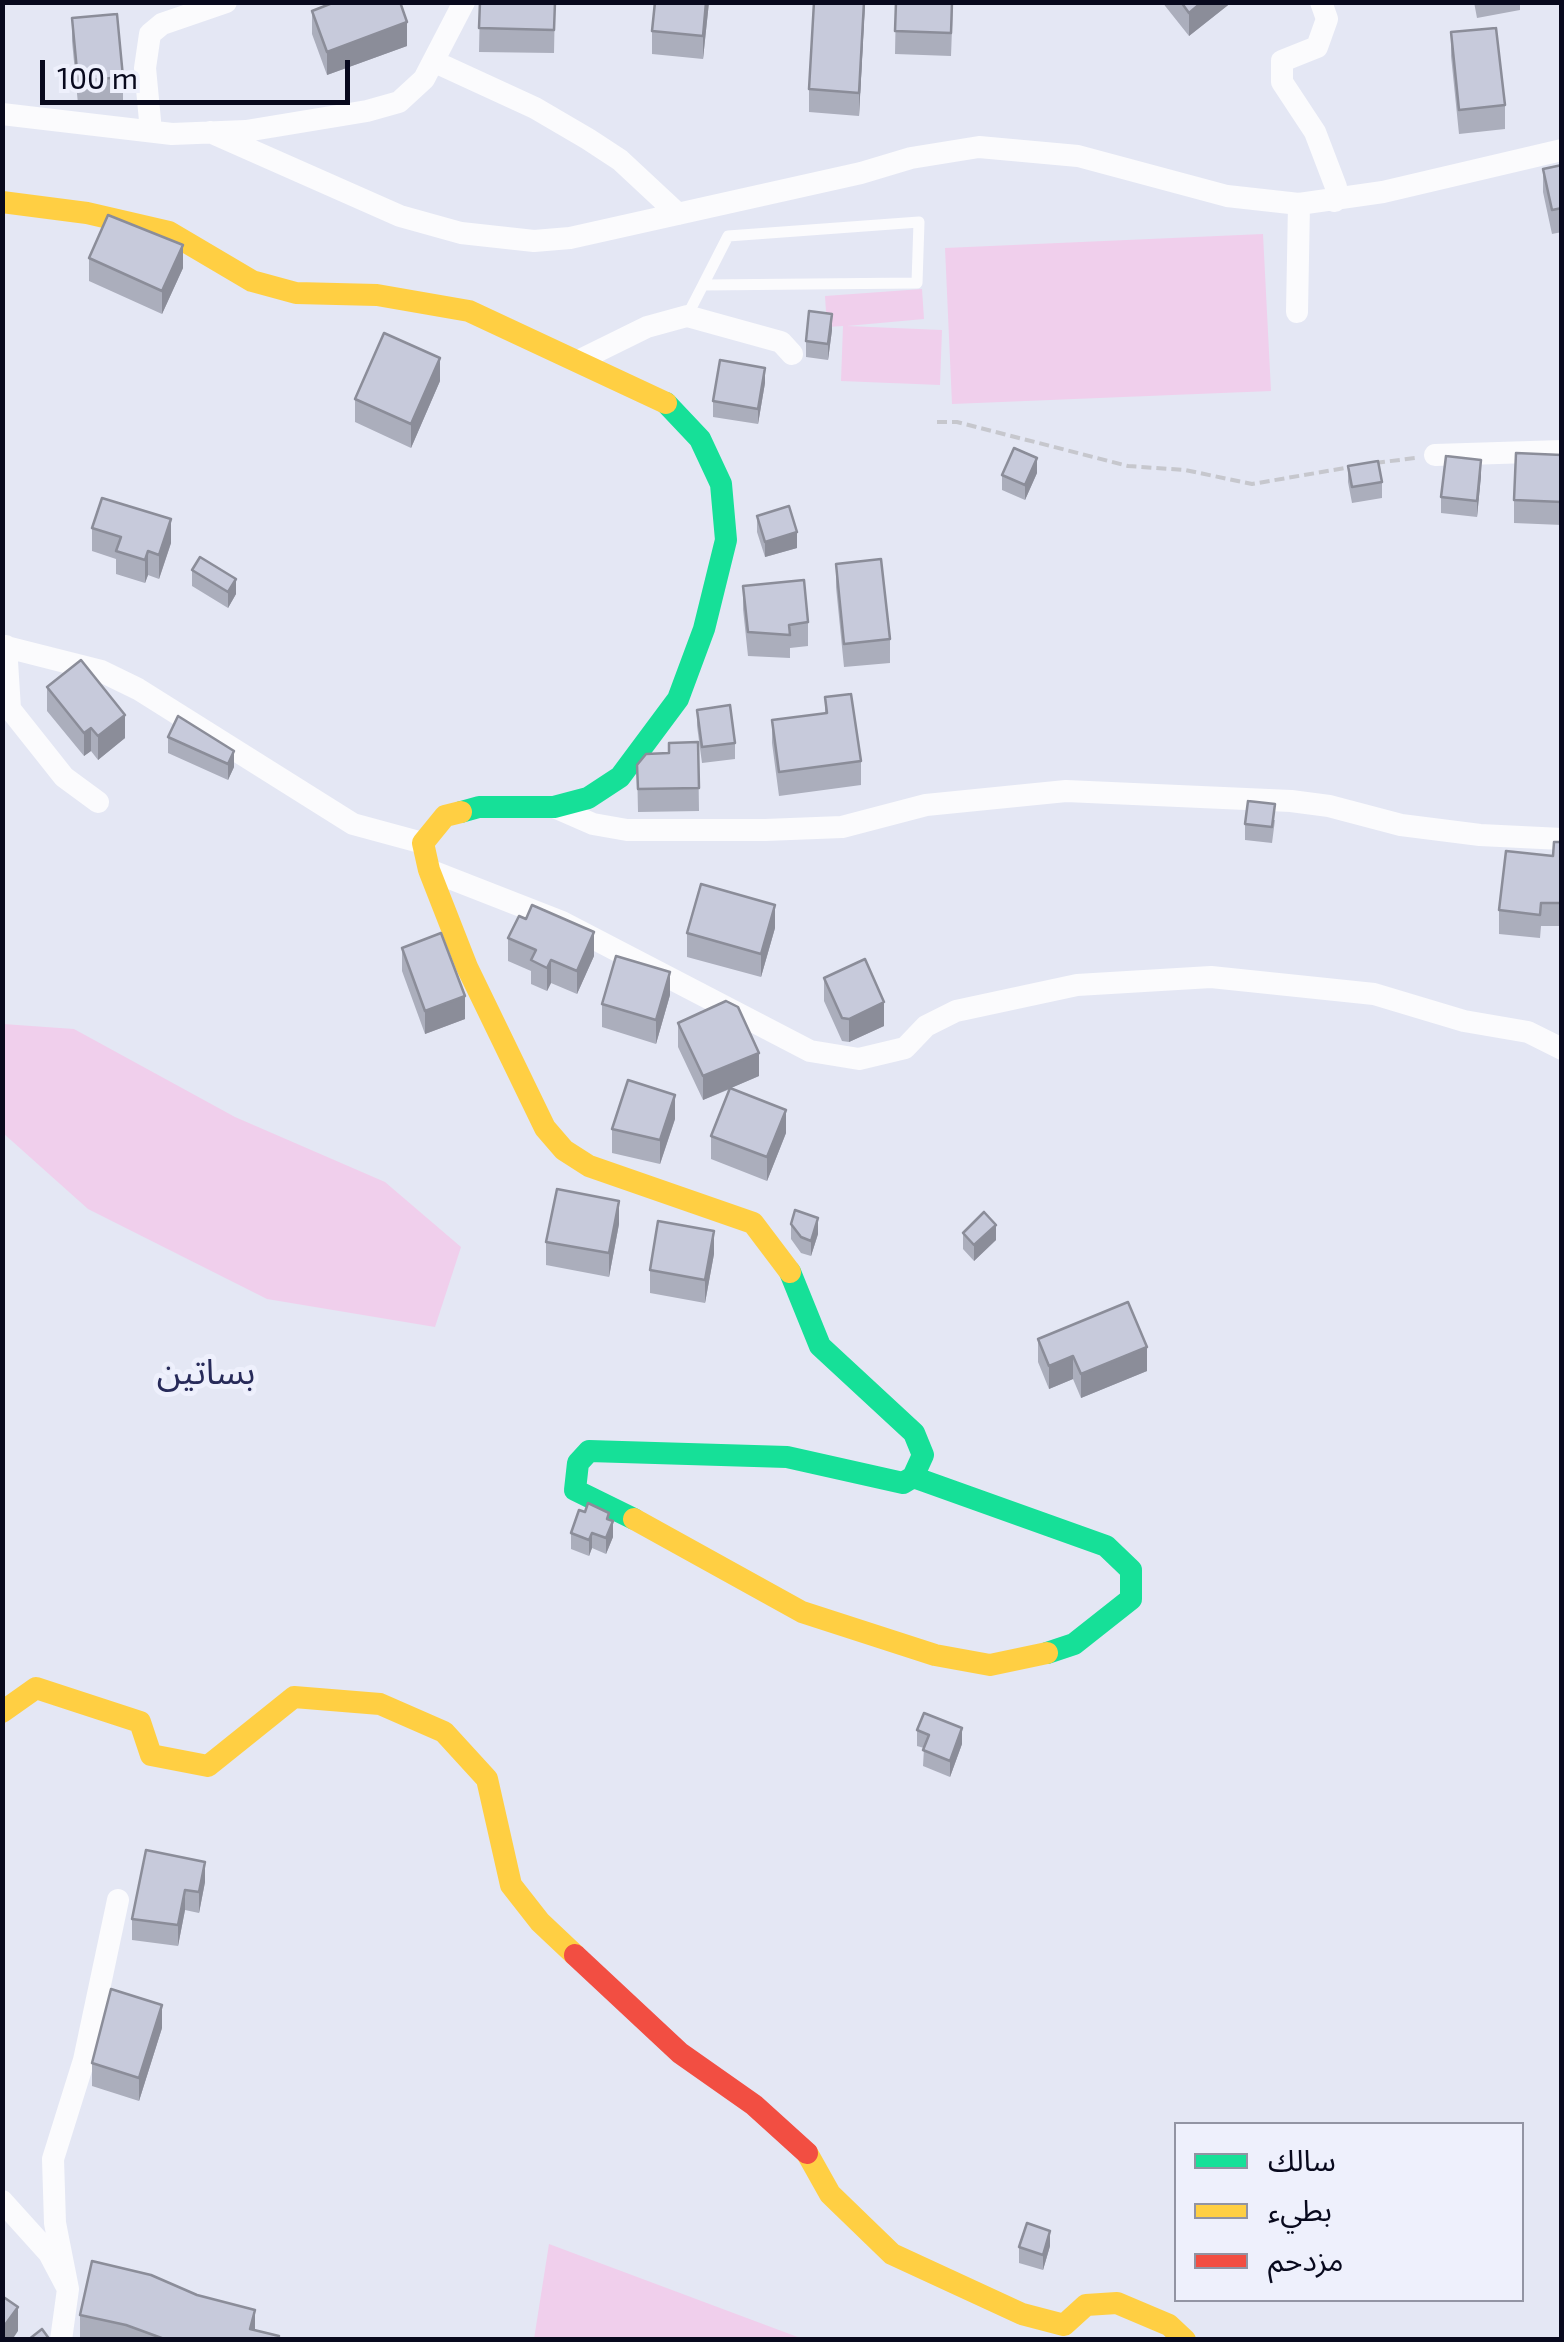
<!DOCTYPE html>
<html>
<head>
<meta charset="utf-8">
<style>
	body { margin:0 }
	#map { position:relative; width:1564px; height:2342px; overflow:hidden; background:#e4e7f4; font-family:"Exo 2","Noto Sans Arabic",sans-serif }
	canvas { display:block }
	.frame { position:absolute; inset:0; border:5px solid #08091d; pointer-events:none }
	.legend { position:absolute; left:1174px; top:2122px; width:350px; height:180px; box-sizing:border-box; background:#eef0fc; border:2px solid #9294a3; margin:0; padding:12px 18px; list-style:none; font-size:30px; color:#08091d }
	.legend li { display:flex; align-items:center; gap:20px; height:50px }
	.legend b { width:50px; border:2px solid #9294a3 }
	.scale { position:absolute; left:40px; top:60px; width:310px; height:45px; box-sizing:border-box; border:5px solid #08091d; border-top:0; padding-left:12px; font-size:30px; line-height:35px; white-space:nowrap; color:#08091d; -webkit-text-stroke:8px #eef0fc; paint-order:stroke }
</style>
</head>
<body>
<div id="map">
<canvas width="1564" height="2342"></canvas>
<div class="frame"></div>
<ul class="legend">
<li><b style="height:12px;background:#16e098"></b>سالك</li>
<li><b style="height:12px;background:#ffcf43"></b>بطيء</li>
<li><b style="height:12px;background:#f24e42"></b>مزدحم</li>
</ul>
<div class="scale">100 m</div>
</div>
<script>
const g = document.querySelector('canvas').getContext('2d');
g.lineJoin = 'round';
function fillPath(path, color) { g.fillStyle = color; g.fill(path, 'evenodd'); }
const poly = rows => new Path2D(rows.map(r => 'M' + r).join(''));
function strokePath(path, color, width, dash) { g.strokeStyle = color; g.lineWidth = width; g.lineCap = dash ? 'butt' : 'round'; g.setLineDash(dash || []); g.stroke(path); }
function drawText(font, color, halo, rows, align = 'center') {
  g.font = font + ' "Exo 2","Noto Sans Arabic",sans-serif'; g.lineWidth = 10; g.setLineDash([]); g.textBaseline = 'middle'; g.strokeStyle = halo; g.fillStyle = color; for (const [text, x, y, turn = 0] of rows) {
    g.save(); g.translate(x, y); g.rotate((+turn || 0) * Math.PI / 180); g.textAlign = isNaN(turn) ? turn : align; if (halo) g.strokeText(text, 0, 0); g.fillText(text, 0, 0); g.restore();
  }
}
fillPath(poly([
	[1263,234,1271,391,952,404,945,248],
	[922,289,924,319,847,326,942,330,940,385,841,381,843,326,827,327,825,296],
	[3,1024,74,1029,235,1117,385,1182,461,1247,435,1327,267,1299,88,1209,3,1133],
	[549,2244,803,2339,534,2339]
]), '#f0cfec');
strokePath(poly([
	[937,422,957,422,1128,466,1185,470,1252,484,1351,467],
	[1375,463,1415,458]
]), '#c6c7cd', 4, [10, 5]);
strokePath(poly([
	[687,316,703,285,728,236,919,222,917,283,703,285]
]), '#fbfbfd', 11);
strokePath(poly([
	[1321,2,1327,19,1317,47,1282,61,1282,82,1315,132,1336,187,1335,201],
	[435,62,535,108,588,139,620,160,678,214],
	[2,114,172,134,246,131,367,111,399,102,424,79,464,2],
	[151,131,145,68,150,34,162,24,226,2],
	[210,132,400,216,461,233,534,241,570,238,861,173,911,158,979,147,1078,156,1227,196,1299,204,1383,192,1562,150],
	[1297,312,1299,204],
	[580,360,647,327,687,316,781,342,792,354],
	[1435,455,1562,451],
	[2,646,101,671,138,689,353,824,423,843],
	[6,646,10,709,64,777,98,802],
	[554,807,593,824,627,830,765,830,842,827,926,805,1066,791,1291,801,1329,806,1401,825,1480,835,1562,839],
	[429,870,562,922,810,1051,859,1059,905,1048,926,1026,956,1011,1077,985,1211,977,1374,994,1464,1021,1528,1032,1562,1049],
	[2,2201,49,2253,68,2289,61,2340],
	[68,2289,55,2223,53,2159,84,2060,118,1900]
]), '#fbfbfd', 22);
strokePath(poly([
	[461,812,479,807,554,807,588,798,620,777,678,699,704,629,726,540,721,484,700,439,666,403],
	[913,1477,1106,1546,1131,1570,1131,1599,1074,1644,1047,1653],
	[634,1519,575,1490,578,1463,589,1451,787,1457,903,1483,913,1477,923,1455,914,1433,820,1346,790,1272]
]), '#16e098', 22);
strokePath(poly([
	[2,202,87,213,169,232,252,281,296,293,377,295,469,311,666,403],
	[461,812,445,816,423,843,429,870,467,967,545,1128,564,1150,589,1166,753,1223,790,1272],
	[634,1519,802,1612,935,1655,990,1665,1047,1653],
	[2,1712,36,1688,140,1722,151,1755,208,1766,294,1697,380,1704,444,1732,487,1779,511,1885,540,1922,575,1955],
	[807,2153,830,2194,892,2254,1022,2314,1064,2325,1086,2305,1117,2303,1169,2325,1185,2340]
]), '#ffcf43', 22);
strokePath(poly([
	[575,1955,680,2053,754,2105,807,2153]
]), '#f24e42', 22);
fillPath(poly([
	[480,2,555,2,554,53,479,52],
	[709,2,703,59,652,54,652,31],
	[865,2,859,116,809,112,809,89],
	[896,2,953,2,951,56,895,54],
	[1162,2,1232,2,1189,36],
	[1474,2,1520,2,1520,10,1477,18],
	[312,11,407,46,327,75,312,34],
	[72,18,123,77,123,100,78,104,72,41],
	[1451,32,1505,105,1505,129,1459,134,1451,56],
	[1562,165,1562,232,1552,234,1543,192,1543,169],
	[89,258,183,268,162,314,89,281],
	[832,330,828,360,806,357,806,341],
	[440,381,411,448,355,422,355,399],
	[765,383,758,424,713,417,713,401],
	[1562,455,1562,525,1514,523,1514,500],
	[1348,466,1382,482,1382,498,1352,503,1348,482],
	[1037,473,1025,500,1002,490,1002,475],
	[1481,476,1477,517,1441,513,1441,497],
	[757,516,797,548,765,557,757,532],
	[92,528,171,543,159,579,148,575,145,583,116,574,116,559,92,551],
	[836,564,890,639,890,663,844,667,836,587],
	[192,570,236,594,228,608,192,586],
	[743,586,808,622,808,646,790,648,790,658,748,656,743,609],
	[47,687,125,738,98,760,91,751,84,756,47,711],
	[825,697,861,761,861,785,779,796,772,743,772,720,825,713],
	[697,710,735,743,735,759,702,763,697,726],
	[168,737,234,767,228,780,168,753],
	[698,742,699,811,638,812,637,765],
	[1275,820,1272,843,1245,840,1245,824],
	[1562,842,1562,926,1541,926,1540,938,1499,934,1499,910,1553,856],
	[775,928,761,977,687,957,687,933],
	[508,938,594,956,577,994,551,983,547,991,531,984,531,971,508,961],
	[402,948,465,1019,425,1034,402,971],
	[824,978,884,1026,849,1042,842,1041,824,1001],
	[670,995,656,1044,602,1027,602,1004],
	[678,1023,759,1076,731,1088,786,1133,767,1181,711,1159,711,1136,730,1089,703,1100,678,1047],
	[675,1119,660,1164,612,1153,612,1129],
	[619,1224,609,1277,546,1265,546,1242],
	[791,1224,818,1234,811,1256,801,1253,791,1239],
	[963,1233,996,1240,974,1261,963,1249],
	[714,1254,705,1303,650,1293,650,1270],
	[1038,1339,1147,1371,1081,1398,1073,1379,1049,1389,1038,1362],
	[585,1512,609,1519,613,1537,606,1554,592,1548,589,1556,571,1549,571,1533],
	[917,1730,962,1744,950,1777,923,1766,924,1748,917,1746],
	[146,1850,205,1882,199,1913,185,1910,178,1946,132,1940,132,1919],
	[162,2028,139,2101,92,2086,92,2063],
	[1050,2246,1043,2270,1019,2263,1019,2247],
	[80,2315,255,2330,279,2340,84,2340,80,2339]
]), '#abaebc');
fillPath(poly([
	[706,2,709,2,703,59,703,36],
	[864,2,865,2,859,116,859,93],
	[1202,2,1232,2,1189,36,1189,13],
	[407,22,407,46,327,75,327,52],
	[183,245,183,268,162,314,162,291],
	[832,314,832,330,828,360,828,344],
	[440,358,440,381,411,448,411,424],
	[765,368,765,383,758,424,758,409],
	[1037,458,1037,473,1025,500,1025,485],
	[1481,460,1481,476,1477,517,1477,501],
	[171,519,171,543,159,579,159,555],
	[797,532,797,548,765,557,765,542],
	[148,551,148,575,145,583,145,560],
	[236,579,236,594,228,608,228,592],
	[125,715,125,738,98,760,98,736],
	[91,728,91,751,84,756,84,733],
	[234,751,234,767,228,780,228,764],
	[775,905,775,928,761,977,761,954],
	[594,932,594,956,577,994,577,971],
	[551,960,551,983,547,991,547,968],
	[670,972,670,995,656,1044,656,1020],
	[465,996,465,1019,425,1034,425,1011],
	[884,1002,884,1026,849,1042,849,1019],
	[759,1053,759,1076,703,1100,703,1076],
	[675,1095,675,1119,660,1164,660,1140],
	[786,1110,786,1133,767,1181,767,1157],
	[619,1201,619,1224,609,1277,609,1253],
	[818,1218,818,1234,811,1256,811,1241],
	[996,1225,996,1240,974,1261,974,1245],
	[714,1231,714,1254,705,1303,705,1280],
	[1147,1347,1147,1371,1081,1398,1081,1374],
	[1073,1356,1073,1379,1049,1389,1049,1366],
	[613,1521,613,1537,606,1554,606,1538],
	[592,1533,592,1548,589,1556,589,1540],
	[962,1728,962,1744,950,1777,950,1761],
	[205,1862,205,1882,199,1913,199,1892],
	[185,1890,185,1910,178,1946,178,1925],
	[162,2005,162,2028,139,2101,139,2078],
	[1050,2231,1050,2246,1043,2270,1043,2255],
	[18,2307,18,2331,12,2340,2,2340,2,2329],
	[255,2310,255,2334,250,2329]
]), '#8b8d99');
const building = poly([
	[335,2,400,2,407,22,327,52,312,11,335,2],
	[480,2,555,2,554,30,479,28,480,2],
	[655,2,706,2,703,36,652,31,655,2],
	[814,2,864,2,859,93,809,89,814,2],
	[896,2,952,2,951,33,895,31,896,2],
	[1181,2,1202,2,1189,13,1181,2],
	[117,14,123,77,78,81,72,18,117,14],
	[1496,28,1505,105,1459,110,1451,32,1496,28],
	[1562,165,1562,208,1552,210,1543,169,1562,165],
	[108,215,183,245,162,291,89,258,108,215],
	[809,311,832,314,828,344,806,341,809,311],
	[384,333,440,358,411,424,355,399,384,333],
	[720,360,765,368,758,409,713,401,720,360],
	[1014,448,1037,458,1025,485,1002,475,1014,448],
	[1516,453,1562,455,1562,502,1514,500,1516,453],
	[1446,456,1481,460,1477,501,1441,497,1446,456],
	[1378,461,1382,482,1352,487,1348,466,1378,461],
	[102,498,171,519,159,555,148,551,145,560,116,551,121,537,92,528,102,498],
	[789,506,797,532,765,542,757,516,789,506],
	[200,557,236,579,228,592,192,570,200,557],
	[881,559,890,639,844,644,836,564,881,559],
	[804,580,808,622,789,625,790,635,748,632,743,586,804,580],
	[81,660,125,715,98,736,91,728,84,733,47,687,81,660],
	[851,694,861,761,779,772,772,720,827,713,825,697,851,694],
	[730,705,735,743,702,747,697,710,730,705],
	[178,716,234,751,228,764,168,737,178,716],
	[698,742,699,788,638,789,637,765,646,754,669,753,669,743,698,742],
	[1248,801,1275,804,1272,827,1245,824,1248,801],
	[1554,842,1562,842,1562,903,1541,903,1540,915,1499,910,1506,851,1553,856,1554,842],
	[701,884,775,905,761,954,687,933,701,884],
	[532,905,594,932,577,971,551,960,547,968,531,960,536,950,508,938,519,916,526,919,532,905],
	[441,933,465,996,425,1011,402,948,441,933],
	[616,956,670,972,656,1020,602,1004,616,956],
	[865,959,884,1002,849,1019,842,1018,824,978,865,959],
	[726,1001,738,1007,759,1053,703,1076,678,1023,726,1001],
	[628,1080,675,1095,660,1140,612,1129,628,1080],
	[730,1088,786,1110,767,1157,711,1136,730,1088],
	[557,1189,619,1201,609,1253,546,1242,557,1189],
	[795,1210,818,1218,811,1241,801,1237,791,1224,795,1210],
	[984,1212,996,1225,974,1245,963,1233,984,1212],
	[658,1221,714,1231,705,1280,650,1270,658,1221],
	[1128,1302,1147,1347,1081,1374,1073,1356,1049,1366,1038,1339,1128,1302],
	[588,1503,609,1513,607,1519,613,1521,606,1538,592,1533,589,1540,571,1533,579,1510,585,1512,588,1503],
	[924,1713,962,1728,950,1761,923,1750,929,1735,917,1730,924,1713],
	[146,1850,205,1862,199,1892,185,1890,178,1925,132,1919,146,1850],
	[111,1989,162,2005,139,2078,92,2063,111,1989],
	[1027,2223,1050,2231,1043,2255,1019,2247,1027,2223],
	[92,2261,151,2275,197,2295,255,2310,250,2329,279,2336,278,2340,167,2340,126,2325,80,2315,92,2261],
	[2,2296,18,2307,2,2329,2,2296],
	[42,2329,50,2340,28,2340,42,2329]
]);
fillPath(building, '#c7cadb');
strokePath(building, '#8b8d99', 2.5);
drawText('35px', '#272a59', '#eef0fc', [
	["بساتين",206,1372]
]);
</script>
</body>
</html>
